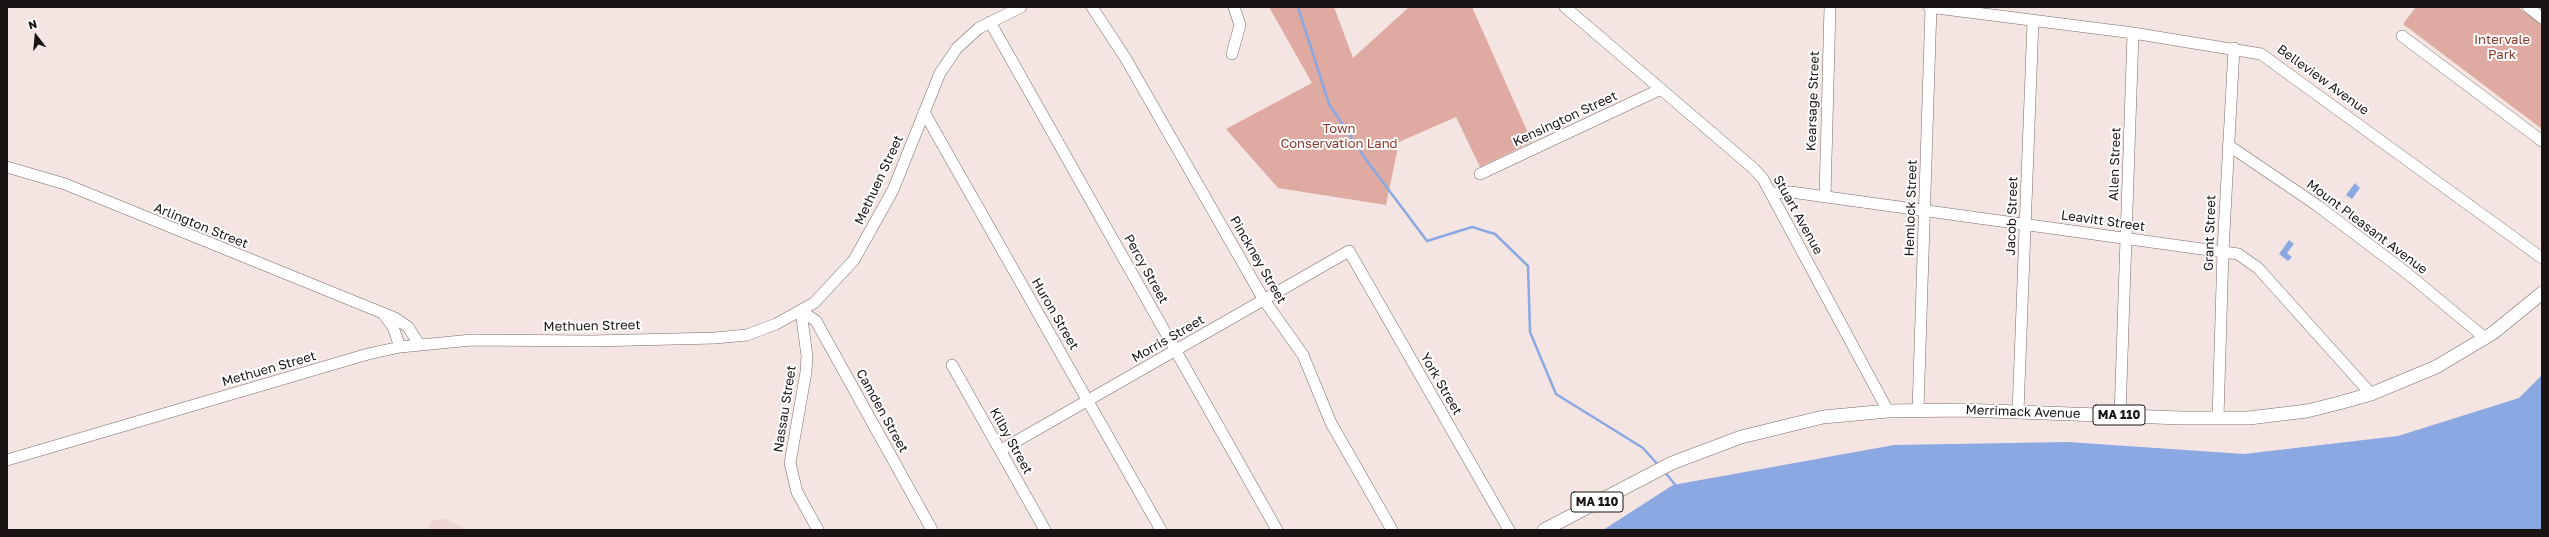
<!DOCTYPE html>
<html>
<head>
<meta charset="utf-8">
<style>
	body { margin:0 }
	#map { position:relative; width:2549px; height:537px; overflow:hidden; background:#f4e5e2; font-family:"Golos Text",sans-serif }
	canvas { display:block }
	.frame { position:absolute; inset:0; border:8px solid #191413; pointer-events:none }
	.north { position:absolute; left:16px; top:16px; width:40px; height:40px; -webkit-text-stroke:3px #fff; paint-order:stroke; rotate:344deg; font-size:11px; font-weight:700; line-height:16px; text-align:center; color:#191413 }
	.north::after { content:''; display:block; margin:auto; width:14px; height:18px; background:#191413; clip-path:polygon(50% 0,100% 100%,50% 72%,0 100%) }
</style>
</head>
<body>
<div id="map">
<canvas width="2549" height="537"></canvas>
<div class="frame"></div>
<div class="north">N</div>
</div>
<script>
const g = document.querySelector('canvas').getContext('2d');
g.lineJoin = 'round';
function fillPath(path, color) { g.fillStyle = color; g.fill(path, 'evenodd'); }
const poly = rows => new Path2D(rows.map(r => 'M' + r).join(''));
function strokePath(path, color, width, dash) { g.strokeStyle = color; g.lineWidth = width; g.lineCap = dash ? 'butt' : 'round'; g.setLineDash(dash || []); g.stroke(path); }
function drawText(font, color, halo, rows, align = 'center') {
  g.font = font + ' "Golos Text",sans-serif'; g.lineWidth = 4; g.setLineDash([]); g.textBaseline = 'middle'; g.strokeStyle = halo; g.fillStyle = color; for (const [text, x, y, turn = 0] of rows) {
    g.save(); g.translate(x, y); g.rotate((+turn || 0) * Math.PI / 180); g.textAlign = isNaN(turn) ? turn : align; if (halo) g.strokeText(text, 0, 0); g.fillText(text, 0, 0); g.restore();
  }
}
fillPath(poly([
	[446,519,457,525,468,530,426,530,432,520]
]), '#eed6d2');
fillPath(poly([
	[1269,7,1334,7,1353,58,1409,7,1472,7,1532,142,1480,167,1456,117,1399,142,1386,205,1278,188,1226,129,1312,83],
	[2416,7,2518,7,2542,25,2542,129,2403,24]
]), '#dfaaa1');
fillPath(poly([
	[2355,183,2360,188,2352,199,2346,195],
	[2289,240,2294,244,2287,253,2292,257,2288,261,2279,254],
	[2542,375,2542,530,1603,530,1673,485,1894,445,2068,442,2244,454,2398,436,2519,398]
]), '#8ba8e3');
strokePath(poly([
	[1298,7,1329,104,1367,161,1427,241,1472,227,1495,234,1528,266,1530,332,1556,394,1643,448,1659,466],
	[1664,471,1677,487]
]), '#8ba8e3', 2.5);
const minor = poly([
	[1092,7,1126,59,1264,300,1303,355,1331,423,1392,530],
	[1565,7,1753,168,1763,179,1888,411],
	[1929,7,2133,33,2261,54,2542,258],
	[2528,7,2542,18],
	[990,22,1277,530],
	[2402,36,2542,141],
	[1232,54,1240,25,1234,7],
	[924,112,1161,530],
	[2228,145,2318,206,2408,274,2485,338],
	[7,167,65,184,395,318,408,327,419,344],
	[1480,174,1661,89],
	[1772,193,1791,192,2238,254,2258,268,2371,394],
	[1825,197,1830,7],
	[801,311,816,321,932,530],
	[801,311,807,356,806,372,790,463,797,492,818,530],
	[384,315,393,327,400,347],
	[952,365,1045,530],
	[1918,410,1931,7],
	[2018,412,2033,21],
	[2120,415,2133,33],
	[2218,418,2223,251,2234,48],
	[1001,450,1349,251,1509,530],
	[7,460,368,354,400,347,472,340,592,341,715,338,747,335,776,324,814,303,854,260,893,190,940,73,957,48,979,28,1021,7]
]);
const major = poly([
	[1544,530,1672,463,1741,437,1823,417,1888,411,1962,410,2182,418,2249,418,2307,411,2339,403,2371,394,2436,367,2493,333,2542,293]
]);
strokePath(minor, '#796c69', 12);
strokePath(major, '#796c69', 14);
strokePath(minor, '#fff', 11);
strokePath(major, '#fff', 13);
for (const [x, y, w] of [
	[2119,415,52],
	[1597,502,52]
]) { const box = new Path2D(); box.roundRect(x - w / 2, y - 10, w, 20, 3); g.fillStyle = '#fff'; g.fill(box); strokePath(box, '#191413', 1); }
drawText('bold 12px', '#191413', null, [
	["MA 110",2119,415],
	["MA 110",1597,502]
]);
drawText('13px', '#8e372a', '#fff', [
	["Intervale",2502,40],
	["Park",2502,55],
	["Town",1339,129],
	["Conservation Land",1339,144]
]);
drawText('13px', '#191413', '#fff', [
	["Belleview Avenue",2323,80,36],
	["Kearsage Street",1813,101,-88],
	["Kensington Street",1565,119,-25],
	["Allen Street",2115,164,-88],
	["Methuen Street",879,180,-65],
	["Hemlock Street",1911,208,-88],
	["Stuart Avenue",1798,215,61],
	["Jacob Street",2012,216,-88],
	["Leavitt Street",2103,221,8],
	["Arlington Street",201,226,22],
	["Mount Pleasant Avenue",2367,227,37],
	["Grant Street",2210,233,-88],
	["Pinckney Street",1258,260,60],
	["Percy Street",1146,269,61],
	["Huron Street",1055,314,60],
	["Methuen Street",592,326,-1],
	["Morris Street",1168,339,-30],
	["Methuen Street",269,369,-16],
	["York Street",1441,384,60],
	["Nassau Street",785,409,-81],
	["Camden Street",882,411,61],
	["Merrimack Avenue",2023,412,2],
	["Kilby Street",1011,441,61]
]);
</script>
</body>
</html>
